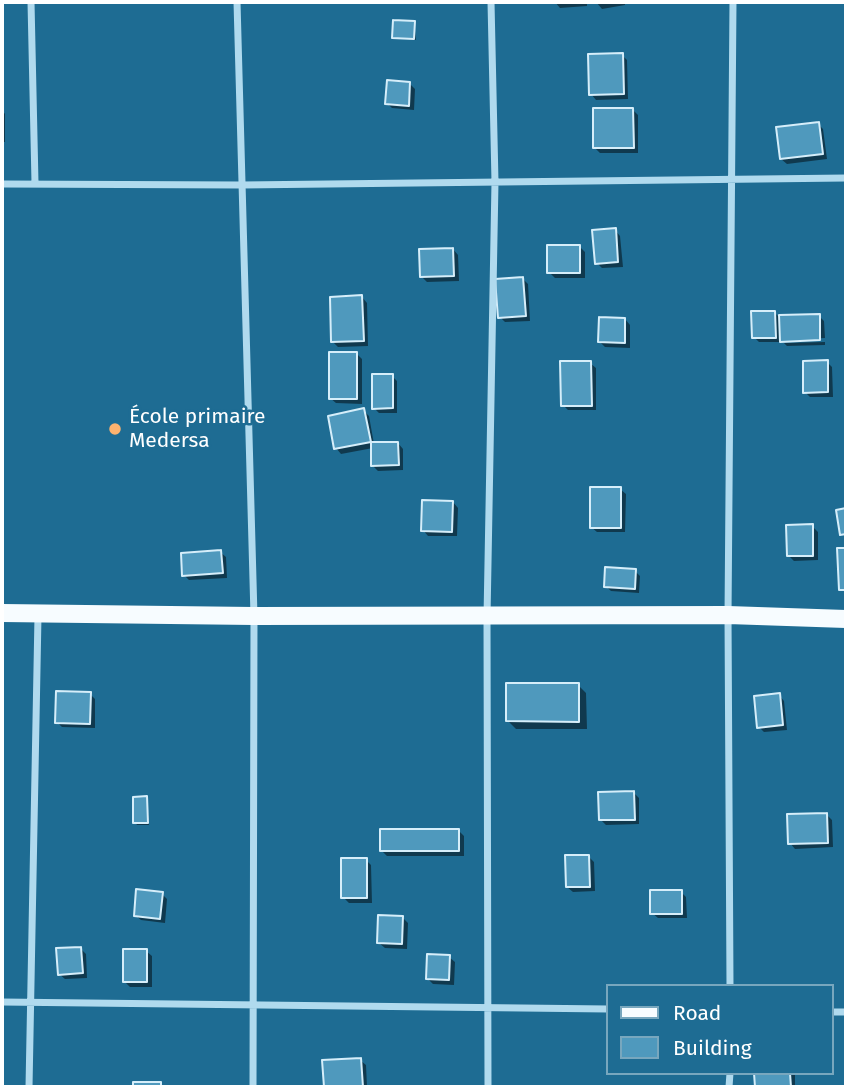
<!DOCTYPE html>
<html>
<head>
<meta charset="utf-8">
<style>
	body { margin:0 }
	#map { position:relative; width:848px; height:1089px; overflow:hidden; background:#1e6c93; font-family:"Fira Sans",sans-serif }
	canvas { display:block }
	.frame { position:absolute; inset:0; border:4px solid #fff; pointer-events:none }
	.legend { position:absolute; left:606px; top:984px; width:228px; height:91px; box-sizing:border-box; background:#1e6c93; border:2px solid #78a7be; margin:0; padding:9px 12px; list-style:none; font-size:21px; color:#fff }
	.legend li { display:flex; align-items:center; gap:14px; height:35px }
	.legend b { width:35px; border:2px solid #78a7be }
</style>
</head>
<body>
<div id="map">
<canvas width="848" height="1089"></canvas>
<div class="frame"></div>
<ul class="legend">
<li><b style="height:9px;background:#f7fcff"></b>Road</li>
<li><b style="height:19px;background:#4f99bd"></b>Building</li>
</ul>
</div>
<script>
const g = document.querySelector('canvas').getContext('2d');
g.lineJoin = 'round';
function fillPath(path, color) { g.fillStyle = color; g.fill(path, 'evenodd'); }
const poly = rows => new Path2D(rows.map(r => 'M' + r).join(''));
function strokePath(path, color, width, dash) { g.strokeStyle = color; g.lineWidth = width; g.lineCap = dash ? 'butt' : 'round'; g.setLineDash(dash || []); g.stroke(path); }
function drawText(font, color, halo, rows, align = 'center') {
  g.font = font + ' "Fira Sans",sans-serif'; g.lineWidth = 5; g.setLineDash([]); g.textBaseline = 'middle'; g.strokeStyle = halo; g.fillStyle = color; for (const [text, x, y, turn = 0] of rows) {
    g.save(); g.translate(x, y); g.rotate((+turn || 0) * Math.PI / 180); g.textAlign = isNaN(turn) ? turn : align; if (halo) g.strokeText(text, 0, 0); g.fillText(text, 0, 0); g.restore();
  }
}
fillPath(poly([
	[555,2,587,2,587,6,560,8],
	[596,2,625,2,625,5,602,9],
	[414,22,416,40,394,37],
	[622,55,627,60,628,99,596,100,591,94],
	[410,84,415,89,414,110,392,108,387,103],
	[2,110,5,114,5,142,2,142],
	[633,110,638,115,638,153,600,153,595,148],
	[818,124,823,129,827,159,787,164,781,159],
	[615,230,620,236,623,267,602,268,597,263],
	[579,246,585,252,585,278,555,278,549,272],
	[453,249,458,255,459,281,427,282,422,277],
	[522,278,528,284,530,321,505,322,500,317],
	[362,297,367,303,368,346,338,347,333,342],
	[774,312,779,317,819,316,824,321,825,338,784,340,784,343,825,342,825,345,787,346,780,339,780,342,759,342,754,337],
	[625,319,630,325,630,348,605,347,600,342],
	[357,354,362,359,362,404,336,403,330,398],
	[827,362,832,367,833,397,810,397,805,392],
	[590,363,596,368,596,410,568,410,563,405],
	[392,376,397,381,397,413,379,413,374,408],
	[363,410,369,416,374,444,398,443,403,449,403,470,378,471,373,466,373,448,341,454,336,448],
	[620,489,626,494,625,532,597,532,591,527],
	[453,502,458,508,457,536,428,536,423,530],
	[812,526,818,532,818,560,794,561,788,555],
	[220,552,226,557,227,578,189,580,184,575],
	[635,571,640,576,639,593,611,591,606,586],
	[578,685,586,693,587,729,516,729,508,721],
	[90,694,95,699,95,728,62,727,57,722],
	[779,695,784,701,787,730,764,732,759,727],
	[634,793,639,798,639,824,606,825,600,819],
	[147,798,149,825,137,825,135,822],
	[826,814,832,820,833,847,795,849,790,843],
	[458,830,464,836,464,856,387,856,382,851],
	[589,857,594,862,595,891,573,892,567,887],
	[366,860,371,865,372,903,349,903,343,897],
	[681,892,686,897,687,918,658,918,652,913],
	[162,894,167,899,165,923,141,920,135,915],
	[402,917,408,923,407,949,385,948,379,943],
	[81,949,86,954,87,978,65,979,59,974],
	[146,951,152,956,152,987,130,987,125,982],
	[449,957,455,962,454,985,433,984,428,979],
	[360,1060,366,1065,367,1087,326,1087,324,1062],
	[756,1073,795,1073,795,1087,757,1087]
]), '#0007');
const building = poly([
	[393,20,415,21,414,39,392,38,393,20],
	[623,53,624,94,589,95,588,54,623,53],
	[387,80,410,82,409,106,385,104,387,80],
	[593,108,633,108,634,148,593,148,593,108],
	[819,122,823,154,780,159,776,127,819,122],
	[616,228,618,262,595,264,592,230,616,228],
	[547,245,580,245,580,273,547,273,547,245],
	[453,248,454,276,420,277,419,249,453,248],
	[523,277,526,316,498,318,495,279,523,277],
	[362,295,364,341,331,342,330,297,362,295],
	[751,311,775,311,776,338,752,338,751,311],
	[820,314,820,340,780,342,779,315,820,314],
	[599,317,625,318,625,343,598,342,599,317],
	[329,352,357,352,357,399,329,399,329,352],
	[828,360,828,392,803,393,803,361,828,360],
	[560,361,591,361,592,406,561,406,560,361],
	[372,374,393,374,393,408,372,409,372,374],
	[364,408,371,442,334,449,328,416,364,408],
	[371,442,398,442,399,465,371,466,371,442],
	[590,487,621,487,621,528,590,528,590,487],
	[422,500,453,501,452,532,421,531,422,500],
	[846,508,846,534,840,535,836,510,846,508],
	[813,524,813,556,787,556,786,525,813,524],
	[837,548,846,548,846,590,839,590,837,548],
	[221,550,223,573,182,576,181,553,221,550],
	[605,567,636,569,635,589,604,587,605,567],
	[506,683,579,683,579,722,506,721,506,683],
	[56,691,91,692,90,724,55,723,56,691],
	[780,693,783,725,757,728,754,696,780,693],
	[634,791,635,820,599,820,598,792,634,791],
	[147,796,148,823,133,823,133,797,147,796],
	[827,813,828,843,788,844,787,814,827,813],
	[380,829,459,829,459,851,380,851,380,829],
	[565,855,589,855,590,887,566,887,565,855],
	[341,858,367,858,367,898,341,898,341,858],
	[136,889,163,892,160,919,134,916,136,889],
	[650,890,682,890,682,914,650,914,650,890],
	[378,915,403,916,402,944,377,943,378,915],
	[81,947,83,973,58,975,56,948,81,947],
	[123,949,147,949,147,982,123,982,123,949],
	[427,954,450,955,449,980,426,979,427,954],
	[361,1058,363,1087,324,1087,322,1060,361,1058],
	[754,1073,790,1073,791,1087,755,1087,754,1073],
	[133,1082,161,1082,161,1087,133,1087,133,1082]
]);
fillPath(building, '#4f99bd');
strokePath(building, '#d6eefa', 2);
strokePath(poly([
	[31,2,35,183],
	[237,2,254,616,253,1087],
	[2,184,242,185,846,178],
	[730,986,728,615,733,2],
	[2,1002,608,1009],
	[832,1012,846,1012],
	[29,1087,38,616],
	[488,1087,487,617,495,182,491,2],
	[729,1087,730,1073]
]), '#b0daee', 7);
strokePath(poly([
	[2,613,254,616,728,615,846,619]
]), '#f7fcff', 18);
for (const [x, y, r, color] of [
	[115,429,7,"#fdb36f"]
]) { const dot = new Path2D(); dot.arc(x, y, r, 0, 2 * Math.PI); g.fillStyle = color; g.fill(dot); strokePath(dot, '#1e6c93', 2.5); }
drawText('21px', '#fff', '#1e6c93', [
	["École primaire",129,417],
	["Medersa",129,441]
], 'left');
</script>
</body>
</html>
